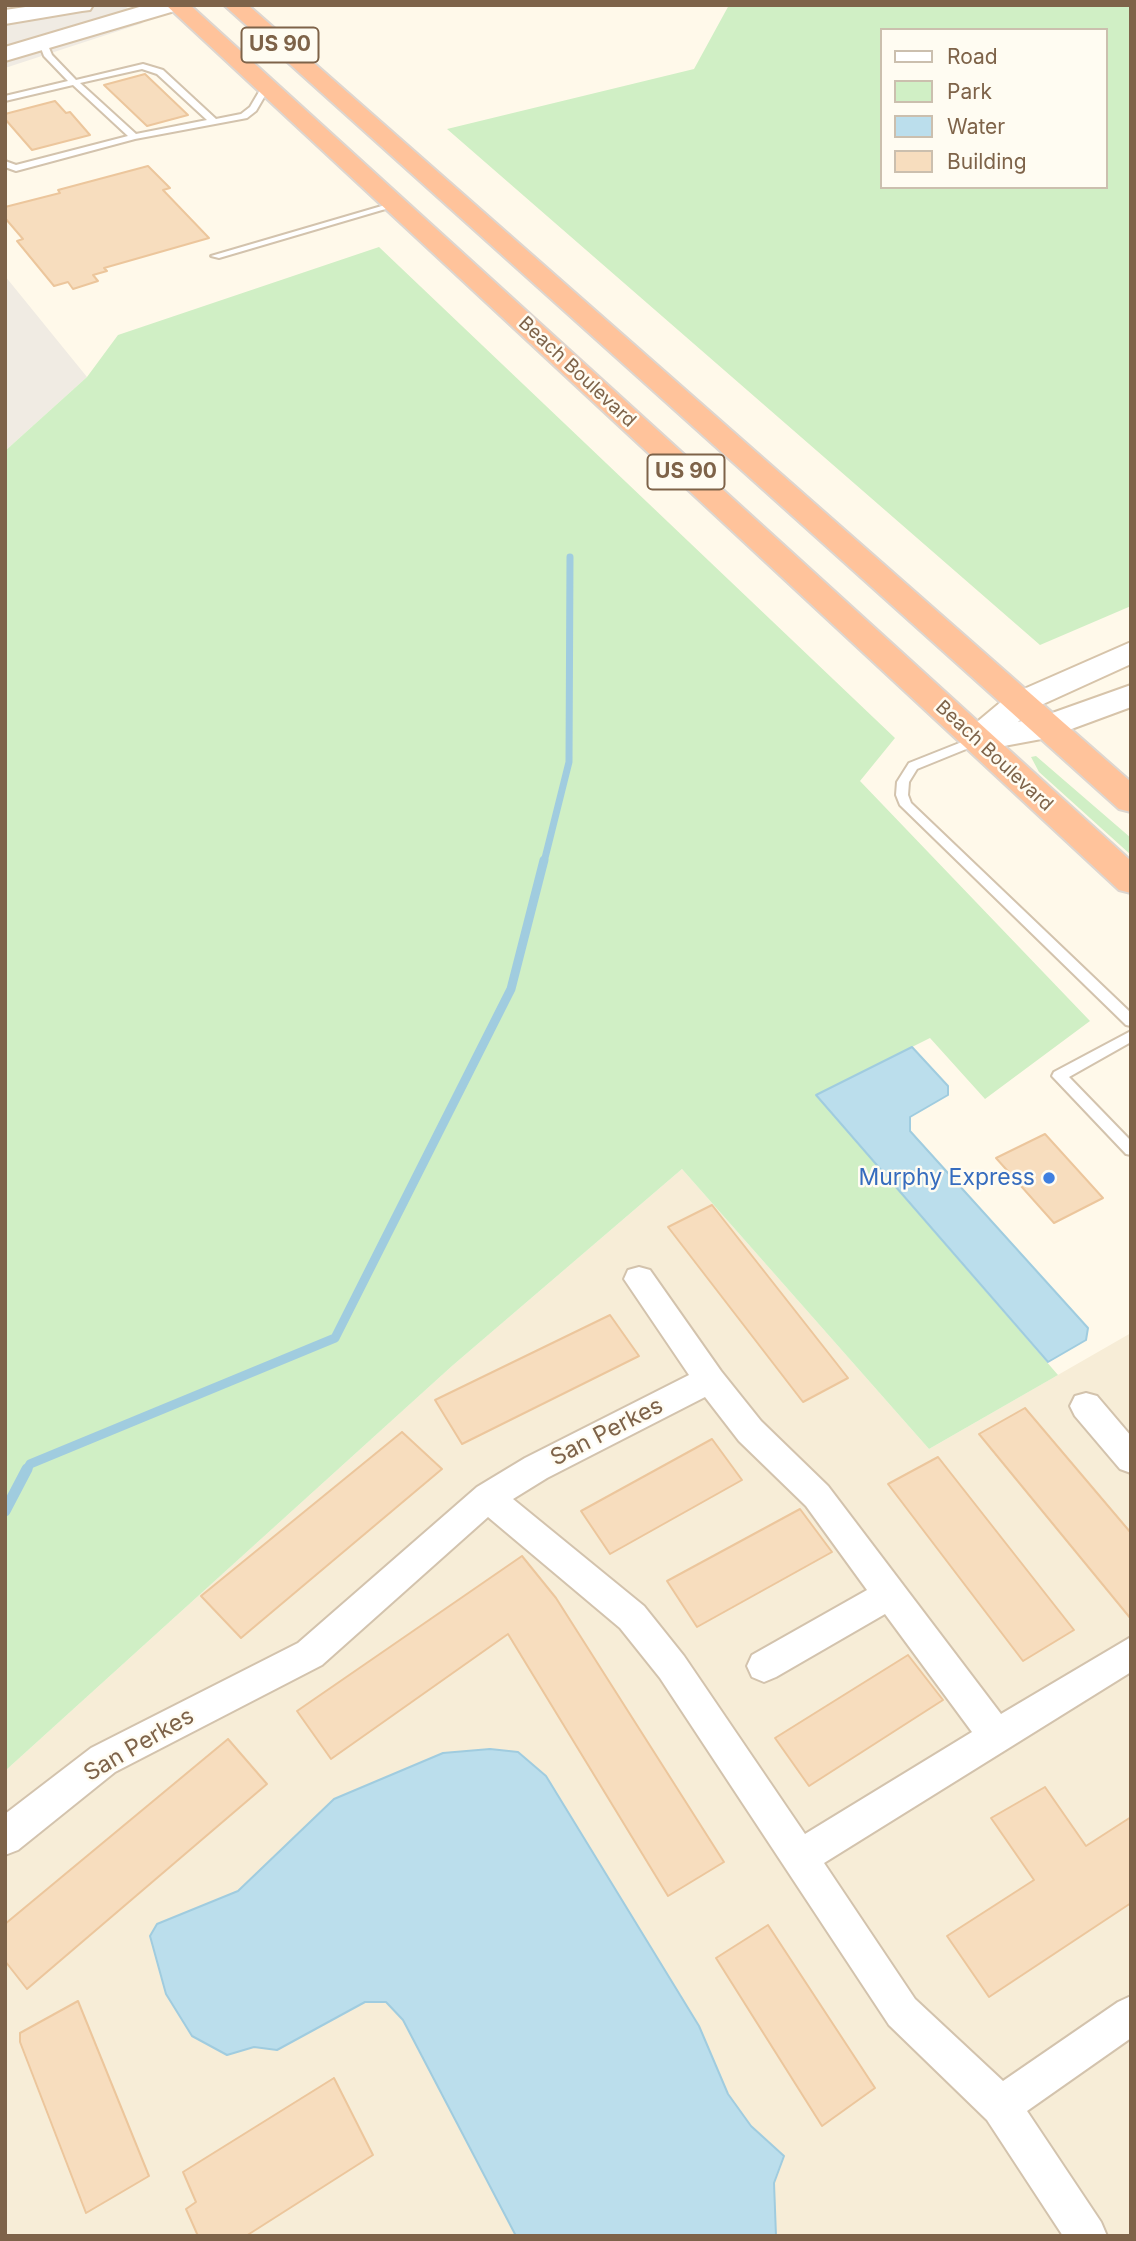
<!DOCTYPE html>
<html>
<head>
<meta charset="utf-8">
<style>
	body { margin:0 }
	#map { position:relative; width:1136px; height:2241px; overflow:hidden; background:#fff9ea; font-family:Inter,sans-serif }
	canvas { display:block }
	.frame { position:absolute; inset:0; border:7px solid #7e6349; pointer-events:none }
	.legend { position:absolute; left:880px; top:28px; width:228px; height:161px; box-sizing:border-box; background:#fffcf2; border:2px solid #cbbfae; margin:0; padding:9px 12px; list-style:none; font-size:21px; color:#7e6349 }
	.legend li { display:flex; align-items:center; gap:14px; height:35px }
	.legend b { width:35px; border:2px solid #cbbfae }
</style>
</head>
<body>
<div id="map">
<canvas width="1136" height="2241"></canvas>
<div class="frame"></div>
<ul class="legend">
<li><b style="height:9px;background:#fff"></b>Road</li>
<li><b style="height:19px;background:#d0efc5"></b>Park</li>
<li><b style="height:19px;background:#bbdeec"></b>Water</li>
<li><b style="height:19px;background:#f7ddbe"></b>Building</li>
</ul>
</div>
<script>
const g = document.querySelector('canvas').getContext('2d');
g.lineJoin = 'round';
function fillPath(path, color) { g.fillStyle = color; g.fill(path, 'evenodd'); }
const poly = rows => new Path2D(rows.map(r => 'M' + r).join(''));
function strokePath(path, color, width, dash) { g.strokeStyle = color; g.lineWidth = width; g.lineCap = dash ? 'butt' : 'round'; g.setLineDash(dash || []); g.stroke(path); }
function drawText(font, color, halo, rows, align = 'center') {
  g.font = font + ' Inter,sans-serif'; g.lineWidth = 5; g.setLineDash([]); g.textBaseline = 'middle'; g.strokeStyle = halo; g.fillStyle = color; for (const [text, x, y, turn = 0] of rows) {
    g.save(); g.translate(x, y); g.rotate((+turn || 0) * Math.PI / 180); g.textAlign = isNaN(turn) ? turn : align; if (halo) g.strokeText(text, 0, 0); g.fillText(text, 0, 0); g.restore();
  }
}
fillPath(poly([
	[682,1169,929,1449,1131,1333,1131,2236,5,2236,5,1771,452,1366]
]), '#f7edd7');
fillPath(poly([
	[5,5,124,5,143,23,5,68],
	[5,276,87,377,5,451]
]), '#f0ebe3');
fillPath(poly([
	[729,5,1131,5,1131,606,1040,645,447,129,694,69],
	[882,30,1106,30,1106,187,882,187],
	[379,247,895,738,860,781,1090,1021,985,1099,930,1038,816,1095,1058,1375,929,1449,682,1169,452,1366,5,1771,5,451,87,377,118,335],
	[1036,756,1131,838,1131,855,1039,772,1031,757]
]), '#d0efc5');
const water = poly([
	[912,1047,948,1086,948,1095,910,1117,910,1131,1088,1328,1086,1340,1048,1362,816,1095,912,1047],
	[490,1749,518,1752,546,1776,699,2026,728,2094,751,2126,784,2156,774,2183,776,2236,516,2236,403,2020,386,2002,365,2002,277,2050,254,2047,227,2055,192,2036,166,1994,150,1936,157,1924,238,1891,334,1799,443,1753,490,1749]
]);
fillPath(water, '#bbdeec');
strokePath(water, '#a0ccdf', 2);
strokePath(poly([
	[544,862,569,762,570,557]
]), '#a0ccdf', 7);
strokePath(poly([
	[26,1471,30,1464,335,1338,511,989,544,860]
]), '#a0ccdf', 9);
strokePath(poly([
	[5,1511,27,1469]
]), '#a0ccdf', 11);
const building = poly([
	[145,74,188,115,147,126,104,85,145,74],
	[55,101,66,113,70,112,90,135,32,150,5,119,5,114,55,101],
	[148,166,170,188,163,190,209,238,104,268,107,271,93,275,98,281,73,289,68,282,54,286,17,241,23,239,5,218,5,207,60,193,58,190,148,166],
	[1045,1134,1103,1198,1054,1223,996,1158,1045,1134],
	[712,1205,848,1378,803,1402,668,1227,712,1205],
	[610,1315,639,1356,462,1444,435,1400,610,1315],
	[1025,1408,1131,1533,1131,1619,979,1434,1025,1408],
	[402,1432,442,1469,241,1638,201,1596,402,1432],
	[712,1439,742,1480,610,1554,581,1511,712,1439],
	[938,1457,1074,1630,1023,1661,888,1484,938,1457],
	[800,1509,832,1552,697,1627,667,1581,800,1509],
	[522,1556,556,1598,724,1862,668,1896,508,1634,331,1759,297,1711,522,1556],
	[908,1655,943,1700,809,1786,775,1738,908,1655],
	[228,1739,267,1784,27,1989,5,1961,5,1924,228,1739],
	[1045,1787,1086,1846,1131,1817,1131,1903,989,1997,947,1936,1034,1880,991,1818,1045,1787],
	[768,1925,875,2088,822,2126,716,1958,768,1925],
	[78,2001,149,2176,86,2213,20,2042,20,2033,78,2001],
	[334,2078,373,2155,246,2236,198,2236,186,2209,196,2202,183,2172,334,2078]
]);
fillPath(building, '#f7ddbe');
strokePath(building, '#ecc69c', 2);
const lane = poly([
	[43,41,47,43,52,55,76,80,143,64,163,70,216,119,241,114,250,107,263,85,270,87,256,111,247,118,135,139,16,171,5,167,5,161,16,165,128,136,73,85,5,101,5,96,68,81,44,56,39,43,43,41],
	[142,69,157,74,207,120,136,134,80,83,142,69],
	[392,203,399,205,219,258,211,256,392,203],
	[977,736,981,737,981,743,917,769,909,782,908,795,911,803,1131,1013,1131,1026,1126,1025,900,805,896,795,897,782,909,763,977,736],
	[1131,1031,1131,1042,1069,1077,1131,1141,1131,1155,1126,1154,1052,1076,1054,1072,1131,1031]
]);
const street = poly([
	[639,1267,650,1270,721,1371,761,1421,828,1486,1001,1714,1131,1637,1131,1672,824,1863,915,1999,1003,2081,1118,2002,1131,1996,1131,2038,1027,2111,1101,2222,1107,2236,1063,2236,987,2120,889,2025,660,1678,620,1628,488,1517,322,1665,115,1772,18,1850,5,1855,5,1814,91,1748,298,1643,477,1487,525,1458,689,1375,624,1279,628,1270,639,1267],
	[705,1397,739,1441,806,1506,867,1590,752,1655,747,1666,752,1677,764,1682,776,1677,885,1614,972,1732,805,1834,684,1656,644,1606,513,1499,547,1478,705,1397],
	[1086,1393,1097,1396,1131,1436,1131,1473,1120,1469,1075,1416,1070,1406,1075,1396,1086,1393]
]);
const secondary = poly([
	[39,5,93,5,90,10,82,11,5,24,5,10,39,5],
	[146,5,181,5,178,10,5,61,5,47,146,5],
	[1131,642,1131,664,1030,710,1018,722,1041,717,1131,685,1131,707,1047,738,977,751,965,748,961,740,965,732,1008,696,1131,642]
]);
const highway = poly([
	[166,5,190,5,1131,861,1131,893,1119,890,166,5],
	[224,5,248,5,1131,782,1131,812,1119,809,224,5]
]);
strokePath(lane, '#d3c3ad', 4);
strokePath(street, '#d3c3ad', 4);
strokePath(secondary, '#d7c4aa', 4);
strokePath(highway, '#ddd6d0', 4);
fillPath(lane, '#fff');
fillPath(street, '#fff');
fillPath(secondary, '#fff');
fillPath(highway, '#ffc39b');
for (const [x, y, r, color] of [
	[1049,1178,7,"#3f7fe0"]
]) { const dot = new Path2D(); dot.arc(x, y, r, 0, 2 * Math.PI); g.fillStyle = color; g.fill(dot); strokePath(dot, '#fffcf2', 2.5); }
drawText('19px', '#7e6349', '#fffcf2', [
	["Beach Boulevard",577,372,43],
	["Beach Boulevard",994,756,43]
]);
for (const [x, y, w] of [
	[280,45,77],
	[686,472,77]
]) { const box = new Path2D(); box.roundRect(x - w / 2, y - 17.5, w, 35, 5); g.fillStyle = '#fffcf2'; g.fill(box); strokePath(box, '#7e6349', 2); }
drawText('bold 21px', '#7e6349', null, [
	["US 90",280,45],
	["US 90",686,472]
]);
drawText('23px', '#366cbe', '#fffcf2', [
	["Murphy Express",1035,1178]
], 'right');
drawText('23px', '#7e6349', '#fffcf2', [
	["San Perkes",607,1432,-27],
	["San Perkes",139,1745,-30]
]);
</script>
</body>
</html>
